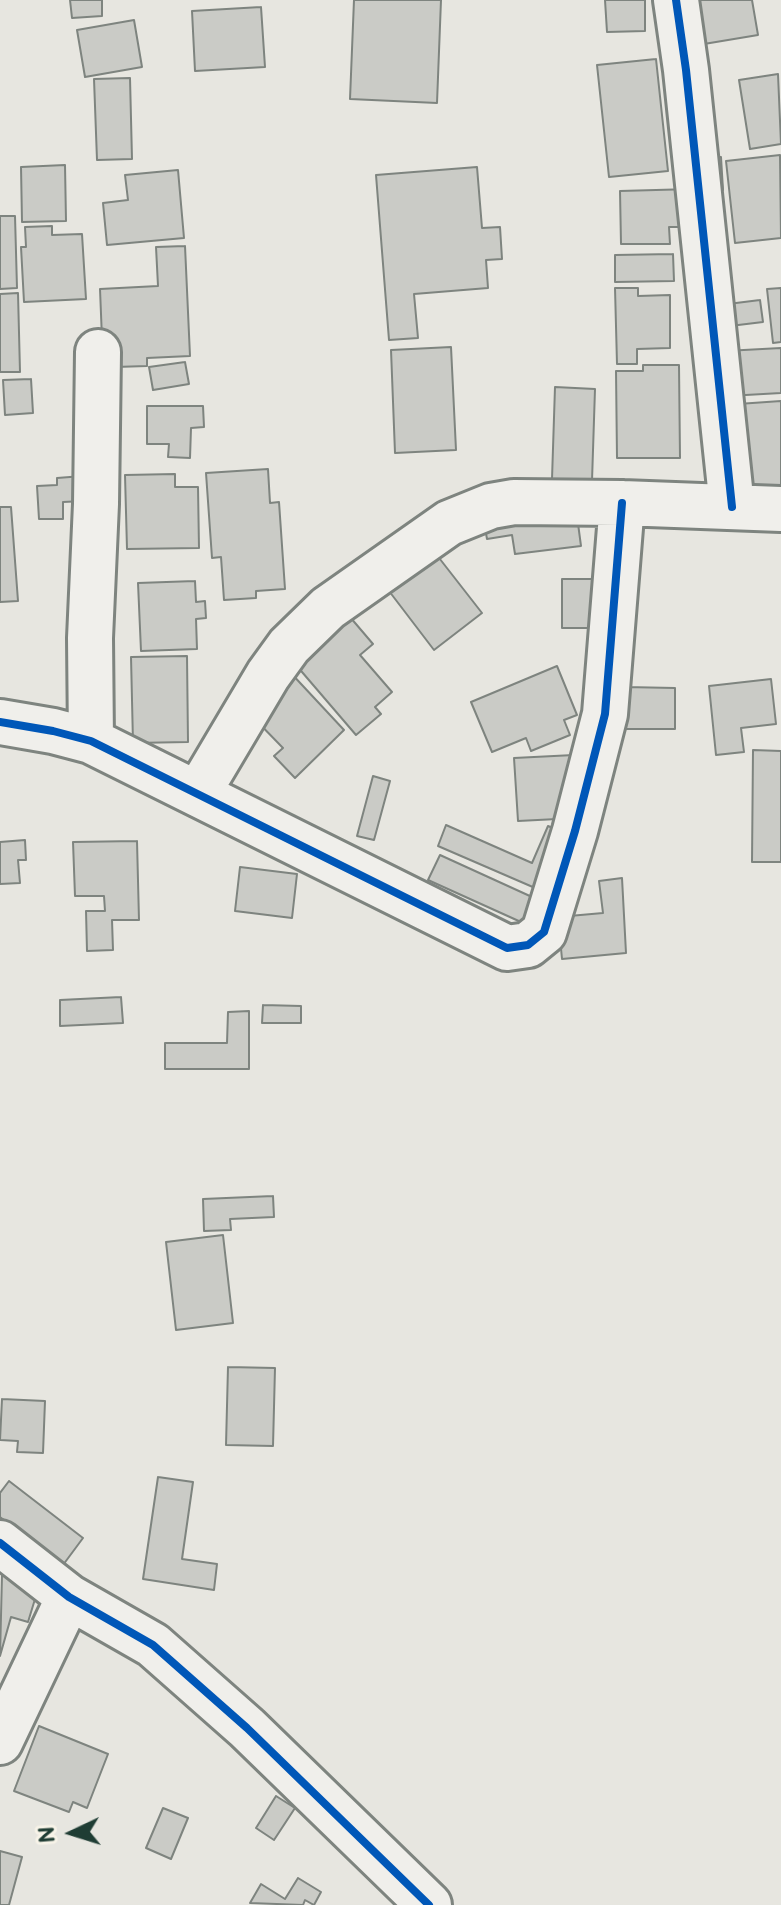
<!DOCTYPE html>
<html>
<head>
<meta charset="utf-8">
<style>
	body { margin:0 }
	#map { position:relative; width:781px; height:1905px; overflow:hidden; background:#e7e6e0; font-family:"Balsamiq Sans",sans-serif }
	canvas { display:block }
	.north { position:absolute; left:32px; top:1793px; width:80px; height:80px; -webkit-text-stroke:6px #f7f3e8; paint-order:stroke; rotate:266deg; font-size:22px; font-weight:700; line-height:32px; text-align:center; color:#1f3d34 }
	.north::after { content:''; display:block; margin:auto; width:28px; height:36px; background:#1f3d34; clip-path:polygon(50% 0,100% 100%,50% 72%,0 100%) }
</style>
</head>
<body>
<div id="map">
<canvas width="781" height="1905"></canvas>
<div class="north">N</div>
</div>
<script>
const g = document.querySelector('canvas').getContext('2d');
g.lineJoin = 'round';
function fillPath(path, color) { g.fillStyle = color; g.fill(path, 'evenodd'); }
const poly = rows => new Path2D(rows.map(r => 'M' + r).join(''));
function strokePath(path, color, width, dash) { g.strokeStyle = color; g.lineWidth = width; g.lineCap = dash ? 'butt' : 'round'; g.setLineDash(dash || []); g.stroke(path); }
const building = poly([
	[70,0,102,0,102,16,72,18,70,0],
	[354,0,441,0,437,103,350,99,354,0],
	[605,0,645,0,645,31,607,32,605,0],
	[690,0,752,0,758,35,698,45,690,0],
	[261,7,265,67,195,71,192,11,261,7],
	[134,20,142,67,85,77,77,30,134,20],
	[656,59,668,171,609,177,597,65,656,59],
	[778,74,781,144,750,149,739,80,778,74],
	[130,78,132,159,97,160,94,79,130,78],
	[780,155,781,238,735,243,726,161,780,155],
	[721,157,723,190,706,191,704,158,721,157],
	[65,165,66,221,22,222,21,167,65,165],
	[477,167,482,228,500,227,502,259,486,260,488,288,414,294,418,338,389,340,376,175,477,167],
	[178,170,184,238,107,245,103,203,128,200,125,175,178,170],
	[692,189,692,227,669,227,670,244,621,244,620,191,692,189],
	[0,216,15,216,17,288,0,289,0,216],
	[52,226,52,235,82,234,86,299,24,302,21,247,26,247,25,227,52,226],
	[185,246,190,356,147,358,147,366,115,367,102,339,100,289,158,286,156,247,185,246],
	[673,254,674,281,615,282,615,255,673,254],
	[615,288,638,288,638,296,670,295,670,348,637,349,637,364,617,364,615,288],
	[781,288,781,342,773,343,767,289,781,288],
	[18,293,20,372,0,372,0,294,18,293],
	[760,300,763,322,730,326,728,304,760,300],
	[451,347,456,450,395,453,391,350,451,347],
	[781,348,781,393,728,396,725,351,781,348],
	[185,362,189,384,153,390,149,367,185,362],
	[643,365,679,365,680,458,617,458,616,371,643,371,643,365],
	[31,379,33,413,5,415,3,380,31,379],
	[555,387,595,389,592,481,552,479,555,387],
	[781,401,781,488,745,490,738,404,781,401],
	[147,406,203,406,204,427,191,428,190,458,168,457,169,444,147,444,147,406],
	[268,469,270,503,279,502,285,589,256,591,256,598,224,600,221,557,212,558,206,473,268,469],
	[175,474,175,487,198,487,199,548,127,549,125,475,175,474],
	[83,476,84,501,63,502,63,519,39,519,37,486,57,485,57,478,83,476],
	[0,507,11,507,18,601,0,602,0,507],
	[577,516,581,546,515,554,512,535,487,539,485,528,577,516],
	[436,554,482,613,434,650,389,591,436,554],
	[562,579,592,579,593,628,562,628,562,579],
	[195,581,196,602,205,601,206,618,196,619,197,649,141,651,138,583,195,581],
	[350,617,373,644,360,655,392,692,375,707,381,714,356,735,296,665,350,617],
	[187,656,188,742,133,743,131,657,187,656],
	[557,666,577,715,564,720,570,735,531,751,526,738,492,752,471,702,557,666],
	[289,671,344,730,295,778,274,756,283,748,248,712,289,671],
	[771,679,776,724,741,728,744,752,716,755,709,686,771,679],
	[625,687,675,688,675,729,624,729,625,687],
	[753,750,781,751,781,862,752,862,753,750],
	[574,755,577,818,518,821,514,758,574,755],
	[373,776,390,781,374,840,357,836,373,776],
	[446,825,532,863,548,826,567,834,542,891,438,846,446,825],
	[25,840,26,860,18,860,20,883,0,884,0,842,25,840],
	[137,841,139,920,112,920,113,950,87,951,86,911,105,911,104,896,75,896,73,842,137,841],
	[440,855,543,902,532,927,428,880,440,855],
	[240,867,297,874,292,918,235,911,240,867],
	[622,878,626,953,562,959,558,917,603,913,599,881,622,878],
	[121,997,123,1023,60,1026,60,1000,121,997],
	[263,1005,301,1006,301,1023,262,1023,263,1005],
	[249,1011,249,1069,165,1069,165,1043,227,1043,228,1012,249,1011],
	[273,1196,274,1217,230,1219,231,1230,204,1231,203,1199,273,1196],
	[223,1235,233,1323,176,1330,166,1242,223,1235],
	[228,1367,275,1368,273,1446,226,1445,228,1367],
	[2,1399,45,1401,43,1453,17,1452,18,1441,0,1440,2,1399],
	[158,1477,193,1482,182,1559,217,1564,214,1590,143,1579,158,1477],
	[9,1481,83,1538,63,1565,0,1517,0,1493,9,1481],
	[2,1575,39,1586,28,1622,11,1617,0,1656,2,1575],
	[39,1726,108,1754,87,1808,73,1802,69,1812,14,1791,39,1726],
	[276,1796,295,1808,274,1840,256,1828,276,1796],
	[163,1808,188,1818,171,1859,146,1848,163,1808],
	[0,1851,22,1857,9,1905,0,1905,0,1851],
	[298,1878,321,1892,314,1905,305,1900,303,1905,250,1903,261,1884,285,1899,298,1878]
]);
fillPath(building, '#cacbc6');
strokePath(building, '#7e847f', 2);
const minor = poly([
	[676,0,686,70,732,507],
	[0,722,53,731,91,741,507,948,528,945,544,932,575,831,605,714,622,503],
	[91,741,90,638,96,504,98,352],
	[198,793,268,675,289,646,328,608,449,523,491,506,514,502,622,503,781,509],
	[0,1543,69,1597,153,1645,247,1728,429,1905],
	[0,1742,69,1597]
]);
strokePath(minor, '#7e847f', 50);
strokePath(minor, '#f0efeb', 44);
strokePath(poly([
	[676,0,686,70,732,507],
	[0,722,53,731,91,741,507,948,528,945,544,932,575,831,605,714,622,503],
	[0,1543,69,1597,153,1645,247,1728,429,1905]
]), '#0057b8', 8);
</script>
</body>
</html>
